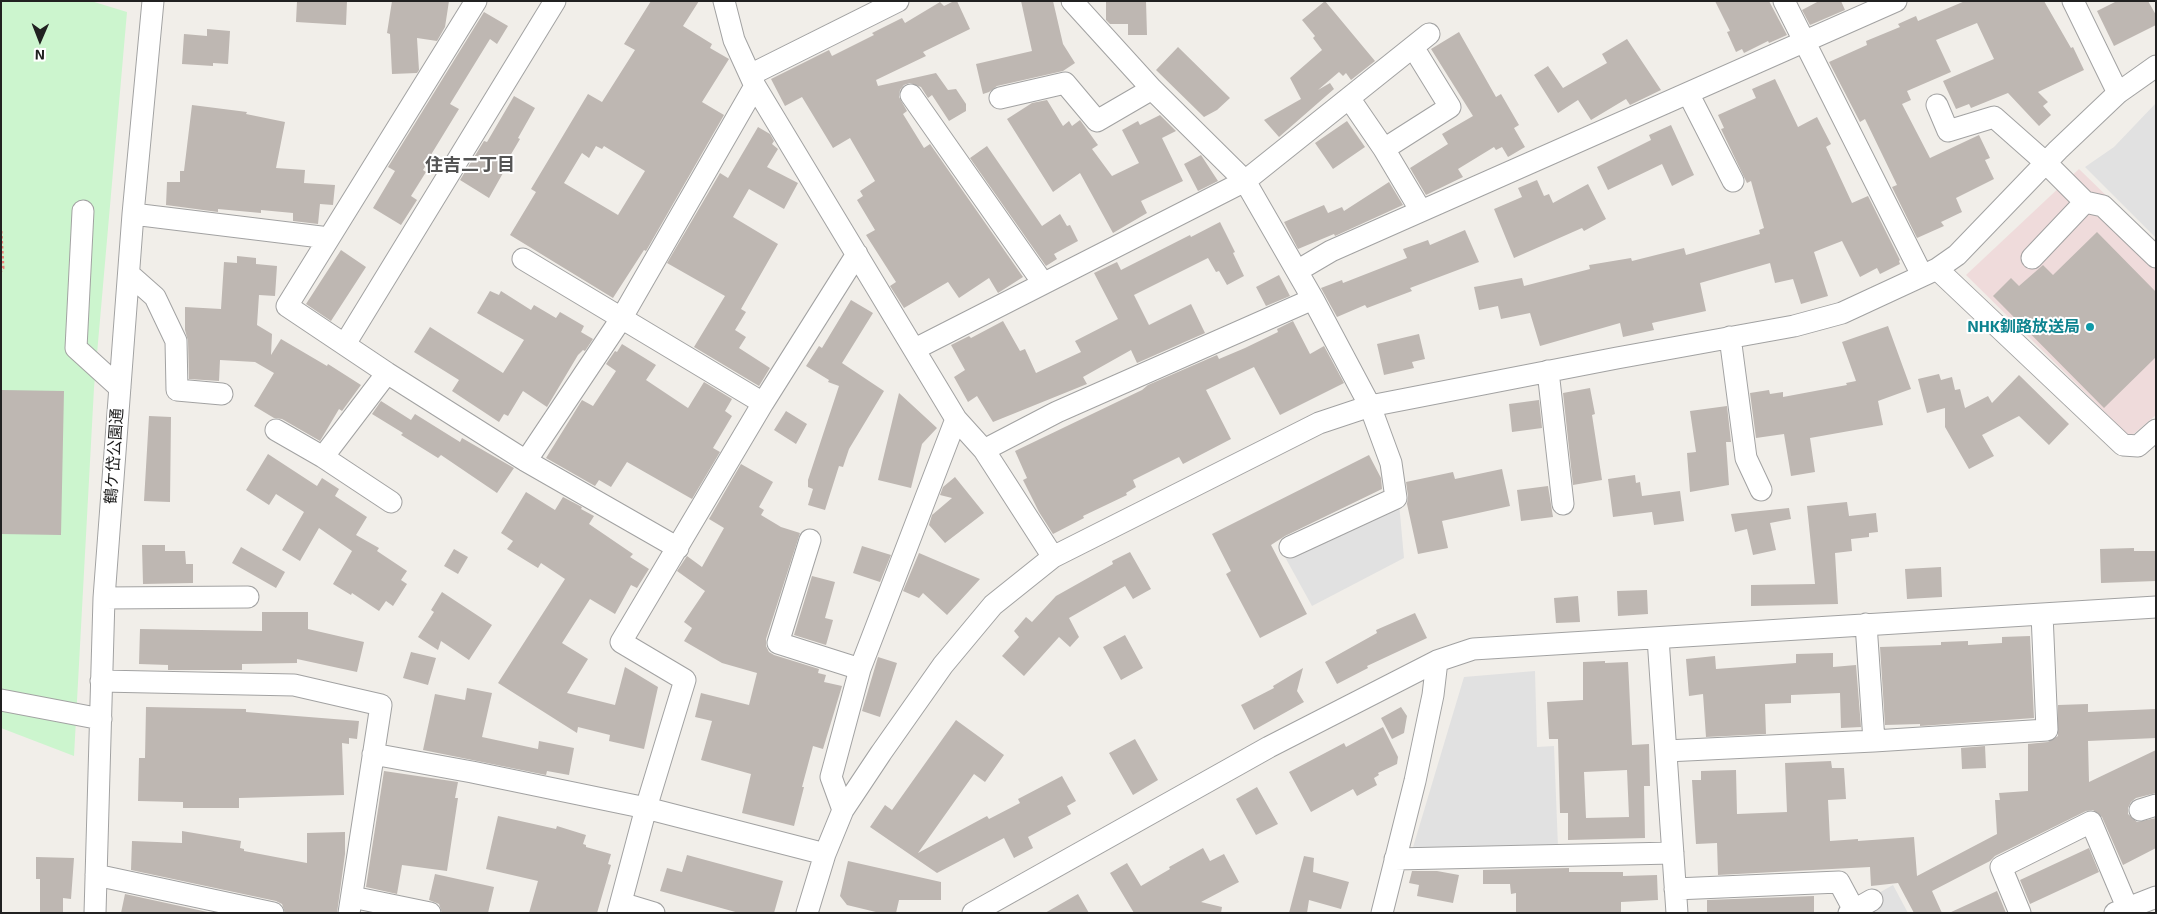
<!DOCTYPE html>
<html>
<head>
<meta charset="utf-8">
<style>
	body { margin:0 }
	#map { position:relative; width:2157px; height:914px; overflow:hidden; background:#f1eee9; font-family:"Exo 2",sans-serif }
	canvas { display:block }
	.frame { position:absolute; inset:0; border:2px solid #212121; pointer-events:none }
	.north { position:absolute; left:15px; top:15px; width:50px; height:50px; -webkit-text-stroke:4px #fff; paint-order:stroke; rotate:181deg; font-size:14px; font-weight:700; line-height:20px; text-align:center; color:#212121 }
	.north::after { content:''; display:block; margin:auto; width:18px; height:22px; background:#212121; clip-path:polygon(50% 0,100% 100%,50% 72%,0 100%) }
</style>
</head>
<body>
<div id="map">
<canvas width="2157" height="914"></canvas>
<div class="frame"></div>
<div class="north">N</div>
</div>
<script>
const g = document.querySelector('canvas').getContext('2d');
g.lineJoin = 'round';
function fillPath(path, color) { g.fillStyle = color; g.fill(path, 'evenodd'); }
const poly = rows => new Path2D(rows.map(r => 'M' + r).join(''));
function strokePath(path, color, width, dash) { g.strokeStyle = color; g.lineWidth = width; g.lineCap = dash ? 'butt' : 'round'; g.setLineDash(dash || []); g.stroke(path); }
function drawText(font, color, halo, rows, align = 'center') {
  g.font = font + ' "Exo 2","Noto Sans JP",sans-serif'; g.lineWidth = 4; g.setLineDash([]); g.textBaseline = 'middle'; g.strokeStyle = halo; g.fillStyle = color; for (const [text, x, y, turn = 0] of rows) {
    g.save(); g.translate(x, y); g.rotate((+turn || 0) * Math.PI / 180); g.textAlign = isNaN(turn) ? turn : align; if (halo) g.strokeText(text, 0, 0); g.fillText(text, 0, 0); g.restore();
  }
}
fillPath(poly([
	[2079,169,2156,244,2156,415,2130,437,1966,275]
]), '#efdbdb');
fillPath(poly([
	[1,1,91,1,127,12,94,388,74,756,1,728]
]), '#ccf5ce');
fillPath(poly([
	[2156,103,2156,238,2085,167,2114,147],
	[1399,503,1404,558,1312,606,1285,557],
	[1535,671,1537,747,1554,746,1558,847,1411,854,1464,677],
	[1893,885,1908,913,1843,913]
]), '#e1e1e1');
fillPath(poly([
	[297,1,347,1,346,25,296,22],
	[392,1,449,1,445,27,437,41,417,38,419,70,417,73,392,74,390,34,387,33],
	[651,1,699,1,683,26,712,44,710,48,729,59,702,102,724,115,646,251,644,250,613,298,510,235,536,192,531,189,588,94,602,102,635,50,624,44],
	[596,146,602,149,604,146,645,171,618,215,564,183,582,153,589,158],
	[954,1,957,1,970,29,923,52,926,56,876,80,878,86,936,73,948,90,956,89,966,104,966,111,949,121,932,95,928,98,921,87,910,83,904,85,900,90,899,97,907,111,903,114,924,148,930,144,1023,277,998,293,989,278,959,298,948,282,904,308,890,286,896,282,866,235,875,230,857,200,863,196,860,191,875,181,850,138,833,148,802,97,785,106,771,79,829,50,832,56,874,35,872,33,902,18,905,23,940,2,944,6],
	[1021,1,1053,1,1063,44,1075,63,1063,71,997,86,989,92,983,94,976,64,1032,51],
	[1106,1,1146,1,1147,35,1128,35,1128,24,1110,24,1106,20],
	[1325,1,1375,61,1351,80,1346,73,1343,76,1339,72,1318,90,1330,83,1334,89,1279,137,1264,120,1301,99,1290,78,1322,50,1313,38,1315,36,1302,20],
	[1715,1,1769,1,1787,35,1769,43,1768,41,1744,53,1742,49,1736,52,1727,32,1730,31],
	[1819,1,1841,1,1845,10,1810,25,1802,10],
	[1965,1,2044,1,2071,48,2073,47,2084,70,2038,92,2048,102,2043,106,2051,115,2039,126,2008,93,1971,108,1969,104,1956,109,1943,81,1994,59,1977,23,1936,40,1951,72,1907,91,1911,100,1902,104,1930,158,1979,135,1990,158,1985,160,1994,179,1956,198,1962,212,1941,222,1944,226,1917,238,1892,187,1897,185,1865,119,1860,122,1829,62,1867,45,1866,41,1900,27,1898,24,1916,16,1918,21],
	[2117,1,2148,1,2156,15,2156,25,2114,46,2097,11],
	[484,12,508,26,497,44,490,39,450,104,459,109,429,158,430,159,423,170,426,172,411,196,417,200,401,225,373,208,395,171,388,167],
	[207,29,230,31,228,64,213,63,213,66,182,64,184,34,207,36],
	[1459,32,1496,97,1501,94,1519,125,1514,128,1525,147,1508,157,1502,147,1496,150,1494,147,1458,169,1463,177,1426,195,1410,168,1448,144,1442,134,1473,116,1431,49],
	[1627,39,1661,90,1630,105,1626,99,1591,120,1578,100,1558,113,1534,75,1548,66,1563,88,1607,63,1602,54],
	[1178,47,1230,98,1217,110,1204,117,1156,70],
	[1775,79,1798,127,1817,117,1831,144,1826,147,1852,203,1868,196,1900,260,1899,261,1900,264,1880,274,1877,268,1860,277,1842,241,1814,252,1828,296,1801,304,1793,279,1775,283,1770,263,1700,283,1706,311,1652,323,1654,330,1623,337,1620,323,1540,346,1530,313,1501,319,1498,306,1479,310,1474,287,1522,278,1524,286,1590,269,1589,265,1631,258,1632,261,1684,248,1686,255,1760,234,1759,230,1764,228,1751,181,1747,183,1745,179,1721,129,1724,128,1718,115,1756,98,1752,89],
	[514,96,535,108,518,138,520,139,510,156,512,157,489,198,460,180,484,141,487,142],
	[1047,100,1063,126,1069,121,1072,126,1080,120,1098,145,1092,149,1112,176,1139,163,1122,130,1138,121,1140,125,1160,115,1176,131,1162,138,1183,181,1141,201,1147,213,1113,233,1080,173,1053,192,1007,119,1032,103],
	[192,105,247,112,246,114,285,122,276,168,305,170,304,183,335,185,333,205,320,204,318,224,293,221,293,213,261,210,261,213,218,209,218,212,166,205,167,182,180,182,180,171,184,171],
	[1347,121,1365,147,1333,169,1315,143],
	[1671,125,1694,175,1672,186,1662,164,1608,190,1597,167,1651,140,1649,135],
	[758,127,770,134,774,141,772,144,778,149,767,167,798,183,784,209,749,189,733,217,778,244,741,309,746,312,735,330,746,337,739,348,770,368,759,386,694,347,725,296,667,263,720,173,728,178],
	[987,146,1042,226,1060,214,1067,226,1070,225,1078,241,1054,254,1057,259,1046,266,970,158],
	[1201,155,1218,181,1198,191,1184,164],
	[1537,180,1544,196,1549,194,1553,203,1588,184,1606,219,1584,231,1582,228,1514,258,1494,209,1522,197,1518,188],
	[1389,182,1403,205,1335,236,1334,234,1298,249,1284,222,1324,205,1328,213,1342,207,1344,211],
	[1220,222,1235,252,1233,253,1244,276,1227,285,1219,271,1216,272,1208,258,1134,295,1149,325,1191,304,1205,333,1137,363,1131,350,1083,377,1087,384,993,422,977,396,968,402,954,377,965,370,951,345,969,336,971,338,1003,321,1020,351,1025,349,1036,373,1081,352,1075,341,1118,319,1094,273,1117,262,1121,270,1190,235,1191,237],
	[1465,230,1479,262,1410,288,1412,291,1367,308,1365,305,1337,317,1321,288,1342,280,1343,283,1407,258,1403,249,1428,240,1430,245],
	[2097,232,2156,292,2156,357,2104,408,1993,296,2011,278,2019,286,2043,265,2053,275],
	[341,250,366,267,331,321,306,304],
	[237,256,256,258,256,264,277,266,275,296,259,295,257,325,272,334,271,355,281,339,327,366,328,364,361,385,342,411,339,409,320,441,282,419,274,418,254,406,274,373,255,362,220,360,219,381,189,379,188,341,185,330,185,307,221,309,224,262,237,263],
	[1279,275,1290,296,1266,306,1256,287],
	[490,291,499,295,501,291,531,310,534,305,556,318,560,312,584,326,581,332,593,339,585,351,583,350,578,355,547,407,523,391,508,416,504,414,499,422,452,391,459,380,414,352,430,327,503,373,524,340,477,313],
	[851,300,873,313,842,363,884,391,849,449,843,467,839,466,825,510,808,505,813,489,808,487,808,480,839,386,828,382,829,380,806,366,819,346,822,348],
	[1293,321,1310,354,1324,346,1344,383,1280,415,1254,367,1206,390,1231,439,1183,464,1179,457,1133,480,1136,487,1126,493,1127,495,1083,516,1084,518,1053,534,1039,512,1023,480,1027,478,1015,451,1142,390,1148,385,1217,355,1219,359,1245,348,1278,332,1277,329],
	[1888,326,1911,389,1878,401,1883,425,1810,438,1815,472,1791,476,1784,434,1756,438,1750,393,1769,390,1770,394,1783,392,1783,397,1847,385,1846,383,1856,381,1842,342],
	[1419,334,1425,359,1412,362,1414,368,1384,375,1377,344],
	[622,344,656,365,646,380,688,408,704,382,732,399,725,411,732,416,713,448,720,452,692,499,627,462,611,487,599,480,595,486,546,458,582,400,593,406,616,371,606,364,615,351,617,352],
	[1939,374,1941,380,1952,377,1955,390,1960,389,1965,408,1988,396,1992,403,2019,375,2069,424,2049,445,2019,416,1982,435,1994,456,1969,469,1945,427,1945,408,1927,413,1918,379],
	[1590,388,1595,414,1592,415,1602,480,1573,485,1563,393],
	[1,390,64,391,61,535,1,534],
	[899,393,937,428,922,444,911,488,878,480],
	[1539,400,1542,428,1512,432,1509,404],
	[381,401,411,420,415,414,460,442,462,438,514,468,497,493,441,455,438,458,401,435,403,433,372,414],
	[1727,406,1731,442,1726,442,1729,485,1690,492,1687,453,1696,452,1690,411],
	[786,411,807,424,796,444,774,430],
	[149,416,171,417,170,502,144,501],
	[268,454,317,486,322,478,339,489,335,496,367,517,356,535,379,548,377,551,407,571,401,580,407,584,393,606,386,601,379,611,352,593,351,595,333,584,352,551,319,528,300,561,282,550,304,512,276,494,269,505,246,490],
	[1369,455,1381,478,1382,489,1285,536,1271,545,1307,614,1260,638,1226,574,1231,571,1212,534],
	[741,464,773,482,759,507,764,510,761,515,781,527,800,533,766,639,766,646,769,652,774,655,819,669,818,673,826,675,824,682,842,686,823,749,813,746,802,787,804,787,794,826,742,813,751,774,701,760,712,721,695,717,701,693,749,705,757,673,722,663,684,641,692,628,684,622,705,591,677,571,687,556,702,567,724,528,709,519],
	[1502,469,1510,506,1442,521,1448,548,1418,554,1407,504,1408,496,1406,482,1453,472,1455,479],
	[1635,475,1636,483,1640,482,1642,496,1680,491,1684,521,1654,525,1652,512,1613,517,1608,479],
	[955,477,984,513,945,543,929,525,932,515,952,498,940,495,943,487],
	[1548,486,1553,517,1521,521,1517,490],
	[526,492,555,510,563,497,582,507,581,509,594,516,589,524,633,554,630,557,649,569,637,588,631,585,615,614,590,599,562,643,588,659,567,693,615,705,625,667,658,687,644,749,609,741,610,735,578,727,577,733,498,683,565,579,541,563,538,568,507,549,513,541,501,533],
	[1847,502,1849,516,1876,513,1878,532,1869,533,1869,537,1851,539,1852,551,1835,553,1838,604,1751,606,1751,585,1815,584,1807,506],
	[1789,508,1791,519,1770,523,1776,550,1753,555,1747,529,1735,532,1731,514],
	[142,545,165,545,165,551,185,551,186,564,193,564,193,583,143,584],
	[862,546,891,555,880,582,853,573],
	[241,547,285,572,276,588,232,563],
	[2134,548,2134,551,2156,551,2156,581,2101,583,2100,549],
	[454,549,468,557,458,574,444,566],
	[1130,552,1151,589,1133,599,1125,586,1069,618,1079,637,1070,647,1059,637,1024,676,1002,656,1019,637,1014,631,1026,617,1032,622,1056,596,1113,564,1112,561],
	[919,553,980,579,947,615,923,593,919,598,903,591],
	[1941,567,1942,597,1907,599,1905,569],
	[812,576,835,582,825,618,833,620,826,645,794,635],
	[1647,590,1648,614,1618,616,1617,591],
	[442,592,492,625,469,660,441,641,438,650,418,637,434,612,431,610],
	[1578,596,1580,622,1556,623,1554,598],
	[262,612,308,612,308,629,364,642,357,672,297,659,297,663,242,664,242,670,168,670,168,665,139,664,140,629,262,631],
	[1415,613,1427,638,1367,666,1368,668,1337,684,1325,662,1377,633,1376,630],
	[1125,635,1143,668,1121,680,1103,647],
	[2030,636,2034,718,1920,726,1920,724,1885,725,1880,647,1941,645,1941,642,1968,641,1968,645,2002,643,2002,637],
	[411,652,436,658,428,685,403,678],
	[1833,653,1833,667,1856,665,1861,727,1841,728,1840,693,1791,695,1791,703,1765,704,1766,734,1706,737,1703,694,1689,696,1686,659,1715,656,1716,669,1796,663,1796,654],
	[878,657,897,663,880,717,862,711],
	[1605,661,1605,663,1628,662,1632,745,1649,744,1650,786,1644,786,1645,838,1568,840,1568,813,1560,813,1558,739,1549,739,1547,702,1583,700,1583,662],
	[1627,770,1629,817,1586,818,1584,772],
	[1303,668,1297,691,1304,702,1254,730,1241,705,1274,688,1273,686],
	[467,688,492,693,482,737,538,749,539,741,574,748,569,775,547,771,546,775,423,750,435,694,465,700],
	[2088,704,2088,712,2156,709,2156,738,2088,741,2089,782,2156,750,2156,793,2136,798,2131,802,2128,808,2128,814,2137,822,2156,818,2156,848,2123,865,2102,817,2093,810,2086,811,1995,856,1990,861,1932,891,1942,913,1914,913,1898,883,1871,886,1870,867,1718,875,1717,843,1696,844,1692,780,1701,780,1701,771,1736,770,1737,814,1787,812,1785,763,1831,761,1832,768,1844,768,1846,799,1828,800,1830,841,1858,839,1858,841,1914,837,1917,876,1997,834,1995,800,2000,800,1999,793,2028,791,2028,744,2048,742,2058,736,2058,705],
	[146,707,246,709,246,712,359,721,357,739,349,738,349,744,342,743,344,795,239,798,239,808,183,808,183,802,138,801,139,758,145,758],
	[1401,707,1407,716,1404,733,1392,739,1381,718],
	[956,720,1004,755,985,782,974,774,918,853,987,816,989,819,1020,803,1018,799,1062,776,1076,801,1067,806,1071,814,1028,837,1033,848,1014,858,1004,838,937,873,870,827,885,805,892,810],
	[1383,727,1398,757,1397,764,1378,773,1379,775,1374,778,1377,785,1357,796,1353,789,1311,812,1289,772,1344,743,1346,747],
	[1135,739,1158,780,1133,795,1109,753],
	[1985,746,1986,768,1962,769,1961,748],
	[384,771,458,782,455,798,458,798,447,871,402,865,397,894,366,887],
	[1257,787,1278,824,1256,835,1236,799],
	[498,816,556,829,557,826,586,835,583,844,586,845,586,847,611,854,608,864,611,865,597,913,529,913,538,881,486,869],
	[182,831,241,841,240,848,244,849,244,851,307,863,307,833,345,832,345,854,337,913,285,913,282,904,276,901,131,870,132,841,182,843],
	[1203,848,1210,861,1224,854,1239,882,1201,902,1222,907,1221,913,1134,913,1110,873,1127,863,1141,886,1170,869,1169,867],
	[2089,848,2099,872,2030,904,2020,880],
	[687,855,783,881,774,913,739,913,660,891,667,868,682,872],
	[1304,856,1314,858,1313,872,1349,882,1341,909,1309,900,1307,913,1289,913],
	[36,857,74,858,71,899,63,898,63,913,40,913,40,879,36,879],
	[848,861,941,882,941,900,899,900,896,913,880,913,847,905,840,896],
	[1569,868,1569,872,1623,872,1623,876,1657,875,1658,900,1621,902,1621,913,1516,913,1516,893,1511,894,1510,884,1483,884,1483,870],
	[1412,871,1437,871,1459,875,1453,903,1417,896,1419,885,1409,883],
	[435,874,494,887,488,913,442,913,439,904,429,900],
	[1997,891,2006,913,1949,913],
	[125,894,212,913,121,913],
	[1078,894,1089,913,1045,913],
	[1814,896,1814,913,1707,913,1707,900]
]), '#beb7b2');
const minor = poly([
	[476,1,287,306,387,373,526,461,678,548],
	[724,1,734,40,755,86,956,419,984,450,1053,557],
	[1072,1,1152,89,1245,181,1313,299,1370,406,1391,463,1396,498,1290,547],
	[1784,1,1922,275],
	[2073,1,2118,93],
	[1413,47,1450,107,1384,149,1421,211],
	[750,75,898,1],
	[1688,93,1733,181],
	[911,95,1043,283],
	[1000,98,1065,83,1097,121,1152,89],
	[1349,98,1384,149],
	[1937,105,1948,131,1994,117,2046,163,2085,202,2103,206,2156,257],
	[83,211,76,348,120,388],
	[133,214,329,238],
	[2032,258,2085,202],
	[523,259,763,403],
	[1937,269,2123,445,2138,446,2156,430],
	[1297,271,1331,251,1896,1],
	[129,274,155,297,176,341,177,390,222,394],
	[1730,337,1746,458,1761,490],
	[345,344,555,1],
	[915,349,1245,181,1429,34],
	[1548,371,1563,504],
	[387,373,323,457,391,502],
	[276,430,323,457],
	[984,450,1057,412,1313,299],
	[526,461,621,319,755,86],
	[810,540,778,643,860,669],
	[104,598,248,597],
	[1866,624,1874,741],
	[1658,638,1677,913],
	[101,681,294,685,381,705,349,913],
	[1,700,101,719],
	[1666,751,1874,741,2047,730,2042,614],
	[373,754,472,772,646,808,825,854],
	[843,810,831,777,860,669,956,419],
	[2140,810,2156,805],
	[1395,859,1673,853],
	[96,875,273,913],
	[1675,889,1839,882,1854,910],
	[352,897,430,913],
	[621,903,654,913],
	[95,913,104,598,133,214,153,1],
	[618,913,646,808,685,680,621,642,763,403,857,254],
	[807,913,825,854,843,810,881,753,943,665,993,605,1053,557,1319,423,1370,406,1617,358,1794,326,1842,313,1937,269,1957,255,2058,150,2118,93,2156,66],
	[973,913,1269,747,1437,661,1473,649,2156,607],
	[1382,913,1415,781,1433,695,1437,661],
	[1849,913,1872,900],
	[2020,913,2001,867,2091,822,2127,907],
	[2115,913,2156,897]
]);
strokePath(minor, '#a2a2a2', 23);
strokePath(poly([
	[1,231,3,268,1,271]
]), '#ed867e', 3, [2.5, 2.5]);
strokePath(minor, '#fff', 21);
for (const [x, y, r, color] of [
	[2090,327,5,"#0f9aa8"]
]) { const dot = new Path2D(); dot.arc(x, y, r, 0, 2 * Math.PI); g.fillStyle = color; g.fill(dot); strokePath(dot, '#fff', 2); }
drawText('bold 16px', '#0d838f', '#fff', [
	["NHK釧路放送局",2080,327]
], 'right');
drawText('16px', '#212121', '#fff', [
	["鶴ケ岱公園通",114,456,-86]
]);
drawText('bold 18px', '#545454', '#fff', [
	["住吉二丁目",470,165]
]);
</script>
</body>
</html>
